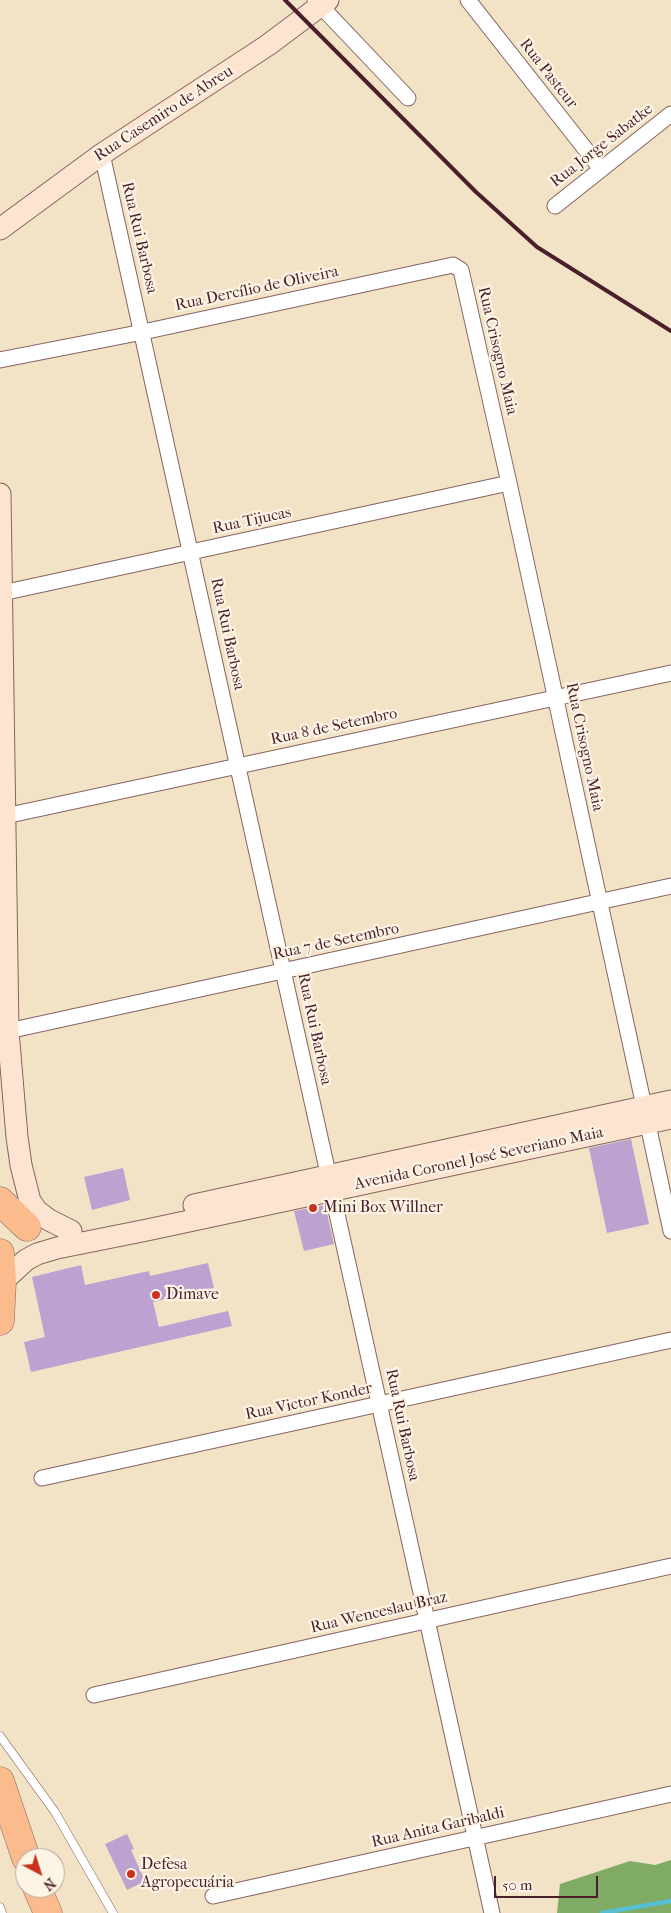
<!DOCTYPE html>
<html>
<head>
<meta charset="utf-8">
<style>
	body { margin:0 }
	#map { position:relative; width:671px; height:1913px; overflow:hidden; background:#f3e3c6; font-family:"IM FELL French Canon",serif }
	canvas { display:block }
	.north { position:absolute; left:15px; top:1848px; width:50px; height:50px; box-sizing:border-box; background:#fcf5e5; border:1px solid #b59f9b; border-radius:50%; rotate:140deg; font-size:14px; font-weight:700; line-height:20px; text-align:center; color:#4a1f2b }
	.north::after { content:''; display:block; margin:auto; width:18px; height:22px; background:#c8321e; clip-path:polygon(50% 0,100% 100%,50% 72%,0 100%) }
	.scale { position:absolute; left:494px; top:1876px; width:104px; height:22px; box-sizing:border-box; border:2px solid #4a1f2b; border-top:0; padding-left:6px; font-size:15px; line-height:18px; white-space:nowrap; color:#4a1f2b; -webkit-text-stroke:4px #fcf5e5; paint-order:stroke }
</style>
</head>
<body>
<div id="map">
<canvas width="671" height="1913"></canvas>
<div class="north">N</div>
<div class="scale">50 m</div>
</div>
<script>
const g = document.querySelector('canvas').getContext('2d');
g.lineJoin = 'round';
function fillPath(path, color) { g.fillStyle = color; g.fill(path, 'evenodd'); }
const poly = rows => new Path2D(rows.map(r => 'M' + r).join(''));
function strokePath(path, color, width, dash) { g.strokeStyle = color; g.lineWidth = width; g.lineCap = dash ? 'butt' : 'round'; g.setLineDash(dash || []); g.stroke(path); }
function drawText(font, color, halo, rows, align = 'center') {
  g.font = font + ' "IM FELL French Canon",serif'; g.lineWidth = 4.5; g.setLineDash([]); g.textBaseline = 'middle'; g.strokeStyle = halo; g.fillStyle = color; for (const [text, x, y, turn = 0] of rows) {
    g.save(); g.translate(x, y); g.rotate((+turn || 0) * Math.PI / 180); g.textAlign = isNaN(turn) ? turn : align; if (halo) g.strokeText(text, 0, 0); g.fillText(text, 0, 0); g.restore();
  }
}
fillPath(poly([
	[671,1860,671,1913,557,1913,560,1884,630,1861,655,1865]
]), '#7fab64');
strokePath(poly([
	[602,1913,671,1901]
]), '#55c0d1', 4.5);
fillPath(poly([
	[631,1139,649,1224,607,1233,589,1148],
	[123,1168,130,1200,92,1210,84,1177],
	[325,1205,334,1244,304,1251,294,1211],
	[208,1263,214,1288,153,1302,159,1327,228,1311,232,1326,31,1372,24,1342,45,1337,32,1277,81,1265,85,1285,149,1271,150,1276],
	[127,1834,134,1849,131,1850,145,1881,127,1890,105,1844]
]), '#bca2d0');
const lane = poly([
	[0,1736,55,1812,113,1913],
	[0,1907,2,1913]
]);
const street = poly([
	[315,0,408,98],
	[468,0,601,169],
	[102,154,492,1913],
	[555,206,671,114],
	[0,360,143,332,453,265,461,270,509,483,671,1231],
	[2,593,509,483],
	[5,816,671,673],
	[8,1031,671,886],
	[42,1478,671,1340],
	[94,1695,671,1566],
	[213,1896,671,1794]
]);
const secondary = poly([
	[0,229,102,154,268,45,328,0],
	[0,494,8,1031,17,1137,21,1165,30,1201,37,1211,49,1220,71,1231],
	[194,1205,671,1101],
	[2,1282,26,1260,37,1254,57,1248,147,1230,671,1118]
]);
const highway = poly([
	[0,1201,27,1227],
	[0,1253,2,1282,0,1321],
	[0,1781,26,1858],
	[37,1888,48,1913]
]);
strokePath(lane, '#856461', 9);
strokePath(street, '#856461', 17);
strokePath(secondary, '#856461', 23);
strokePath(highway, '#856461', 29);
strokePath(lane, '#fff', 8);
strokePath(street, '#fff', 15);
strokePath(secondary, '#fde4d1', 21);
strokePath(highway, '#fbbb8d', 28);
strokePath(poly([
	[285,0,476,192,537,247,671,331]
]), '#4a1f2b', 4);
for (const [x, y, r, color] of [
	[313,1208,5,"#c8321e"],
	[156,1295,5,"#c8321e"],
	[131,1874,5,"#c8321e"]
]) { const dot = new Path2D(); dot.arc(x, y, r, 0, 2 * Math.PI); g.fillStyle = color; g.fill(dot); strokePath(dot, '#fcf5e5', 2); }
drawText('16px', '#4a1f2b', '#fcf5e5', [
	["Rua Pasteur",548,74,52],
	["Rua Casemiro de Abreu",164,114,-33],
	["Rua Jorge Sabatke",602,146,-38],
	["Rua Rui Barbosa",139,238,77],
	["Rua Dercílio de Oliveira",257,289,-12],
	["Rua Crisogno Maia",497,351,77],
	["Rua Tijucas",252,521,-12],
	["Rua Rui Barbosa",227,634,78],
	["Rua 8 de Setembro",334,727,-12],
	["Rua Crisogno Maia",584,747,78],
	["Rua 7 de Setembro",336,942,-12],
	["Rua Rui Barbosa",314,1029,78],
	["Avenida Coronel José Severiano Maia",479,1159,-12],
	["Rua Victor Konder",309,1402,-12],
	["Rua Rui Barbosa",402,1425,78],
	["Rua Wenceslau Braz",379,1613,-13],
	["Rua Anita Garibaldi",438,1828,-13]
]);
drawText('16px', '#4a1f2b', '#fcf5e5', [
	["Mini Box Willner",323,1208],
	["Dimave",166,1295],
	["Defesa",141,1865],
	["Agropecuária",141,1883]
], 'left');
</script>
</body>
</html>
